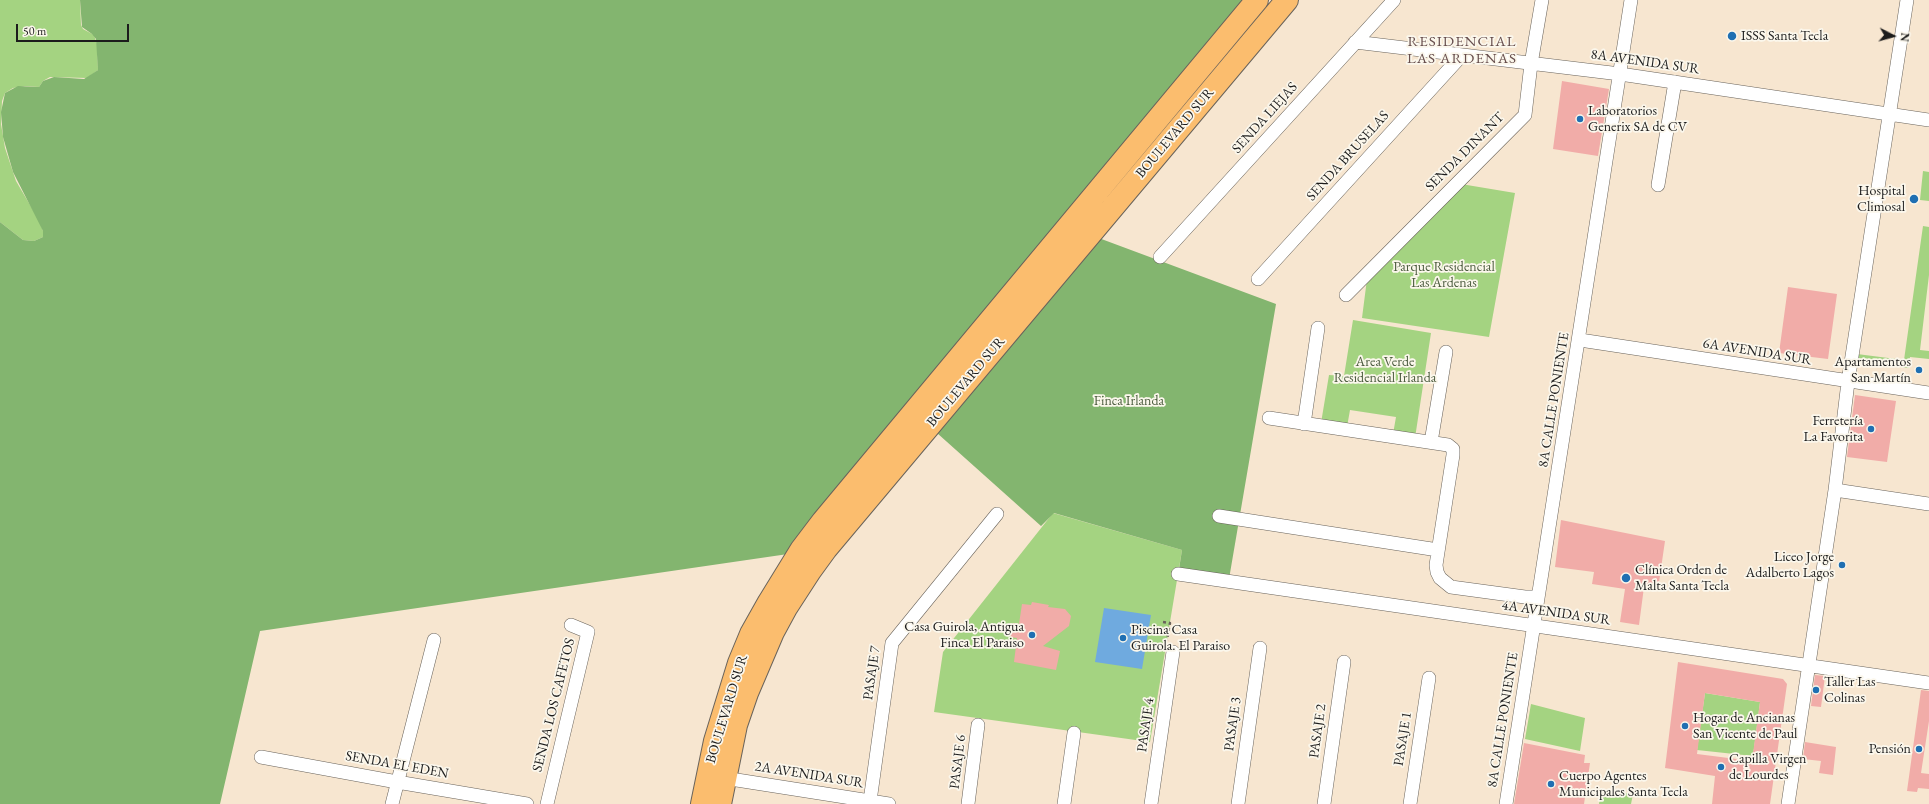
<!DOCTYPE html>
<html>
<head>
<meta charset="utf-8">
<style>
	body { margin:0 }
	#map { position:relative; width:1929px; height:804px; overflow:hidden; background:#f7e6d0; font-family:"EB Garamond",serif }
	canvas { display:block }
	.north { position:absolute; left:1873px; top:16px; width:40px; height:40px; -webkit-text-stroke:3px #fbf7ec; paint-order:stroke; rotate:96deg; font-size:11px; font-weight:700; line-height:16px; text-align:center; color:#1c1c1c }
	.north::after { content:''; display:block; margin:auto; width:14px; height:18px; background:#1c1c1c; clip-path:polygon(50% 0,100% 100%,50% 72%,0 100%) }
	.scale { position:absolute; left:16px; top:24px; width:113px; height:18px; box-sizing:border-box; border:2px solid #1c1c1c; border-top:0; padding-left:5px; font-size:12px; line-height:14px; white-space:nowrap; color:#1c1c1c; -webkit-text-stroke:3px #fbf7ec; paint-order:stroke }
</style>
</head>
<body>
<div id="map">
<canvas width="1929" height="804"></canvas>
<div class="north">N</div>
<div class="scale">50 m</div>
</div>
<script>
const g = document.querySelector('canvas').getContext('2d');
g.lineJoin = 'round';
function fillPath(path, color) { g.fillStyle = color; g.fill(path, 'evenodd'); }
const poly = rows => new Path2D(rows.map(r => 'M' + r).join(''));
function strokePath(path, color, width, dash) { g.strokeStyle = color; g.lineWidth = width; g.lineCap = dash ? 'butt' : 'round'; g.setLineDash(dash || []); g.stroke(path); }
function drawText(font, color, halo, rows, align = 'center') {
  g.font = font + ' "EB Garamond",serif'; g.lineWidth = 3.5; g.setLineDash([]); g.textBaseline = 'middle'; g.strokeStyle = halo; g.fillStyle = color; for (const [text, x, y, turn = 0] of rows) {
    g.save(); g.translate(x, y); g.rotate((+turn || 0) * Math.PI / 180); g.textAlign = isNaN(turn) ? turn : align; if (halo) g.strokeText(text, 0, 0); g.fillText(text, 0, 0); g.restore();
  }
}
fillPath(poly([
	[0,0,80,0,81,25,83,29,94,35,97,44,98,70,87,78,50,77,43,81,39,87,25,86,13,88,5,93,2,101,1,124,5,148,16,181,40,222,43,231,43,237,34,241,23,240,0,222],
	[1923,171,1929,172,1929,201,1920,200],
	[1455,183,1515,193,1489,337,1362,318,1367,279],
	[1923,226,1929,227,1929,275,1920,350,1929,351,1929,359,1910,357,1909,368,1856,361,1857,354,1904,360],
	[1353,320,1431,333,1415,438,1393,434,1396,417,1350,410,1347,427,1321,423,1329,375,1344,376],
	[1053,513,1182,550,1150,742,934,712,943,652],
	[1705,693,1760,702,1753,756,1697,750],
	[1531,704,1585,718,1580,751,1525,739],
	[1601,789,1633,794,1631,804,1599,804]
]), '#a4d381');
fillPath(poly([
	[80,0,1245,0,788,554,260,631,220,804,0,804,0,222,23,240,34,241,43,237,43,231,13,172,3,137,1,112,5,93,18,86,39,87,43,81,54,77,84,79,98,70,96,39,92,34,82,27],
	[1096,237,1276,304,1229,579,1179,569,1182,550,1054,513,1041,526,937,433]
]), '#83b56f');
fillPath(poly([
	[1104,608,1151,615,1142,669,1095,662]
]), '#6faadf');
fillPath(poly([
	[1562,81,1609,89,1598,156,1553,149],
	[1788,287,1837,294,1828,359,1779,353],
	[1855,395,1896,401,1887,462,1847,457],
	[1561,520,1665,541,1658,589,1644,587,1639,625,1620,622,1625,589,1592,584,1594,572,1555,567],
	[1032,602,1049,605,1048,607,1065,609,1071,616,1069,626,1043,646,1060,651,1056,670,1014,662,1017,638,1010,637,1013,623,1019,624,1022,604,1031,605],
	[1678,662,1783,679,1787,684,1770,804,1712,804,1715,776,1665,768],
	[1705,693,1760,702,1752,761,1697,754],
	[1815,675,1825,676,1821,707,1811,706],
	[1921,690,1929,691,1929,721,1921,773,1929,774,1929,789,1918,788,1917,792,1907,791],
	[1805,742,1836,747,1833,775,1819,773,1821,761,1803,759],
	[1524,743,1585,755,1584,763,1590,763,1584,804,1514,804]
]), '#f1aca8');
const street = poly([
	[1355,42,1620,74,1929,120],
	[1658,185,1675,82],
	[1160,257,1394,0],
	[1258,279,1462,55],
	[1346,295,1525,115,1531,64,1542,0],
	[1580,340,1929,393],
	[1269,418,1448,445,1453,449,1453,455,1436,565,1437,572,1440,578,1451,587,1525,597,1537,597],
	[1304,424,1318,328],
	[1431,442,1446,352],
	[1835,490,1929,504],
	[1219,516,1438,550],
	[1178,574,1929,683],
	[261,757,397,782,527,804],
	[724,778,889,804],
	[870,801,892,643,997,514],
	[392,804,434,640],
	[547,804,588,632,571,625],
	[968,804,978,725],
	[1064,804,1074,733],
	[1151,804,1173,652],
	[1238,804,1260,648],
	[1324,804,1344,662],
	[1410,804,1429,678],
	[1506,804,1631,0],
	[1788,804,1835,490,1848,382,1907,0]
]);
const highway = poly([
	[702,804,715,741,739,663,751,634,769,602,801,550,823,521,1257,0],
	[720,804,736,725,747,693,773,632,786,608,810,571,826,549,1287,0]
]);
strokePath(street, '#69635b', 14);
strokePath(highway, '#69635b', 24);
strokePath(poly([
	[1163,622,1170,623,1167,640]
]), '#69635b', 2.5, [3, 3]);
strokePath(street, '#fff', 13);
strokePath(highway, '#fbbd6e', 22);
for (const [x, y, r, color] of [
	[1732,36,5,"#1f6fb2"],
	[1580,119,4,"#1f6fb2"],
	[1914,199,5,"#1f6fb2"],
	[1919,370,4,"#1f6fb2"],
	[1871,429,4,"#1f6fb2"],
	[1842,565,4,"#1f6fb2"],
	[1626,578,5,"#1f6fb2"],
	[1032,635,4,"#1f6fb2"],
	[1123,638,4,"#1f6fb2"],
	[1816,690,4,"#1f6fb2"],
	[1685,726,4,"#1f6fb2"],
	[1919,749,4,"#1f6fb2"],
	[1721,767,4,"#1f6fb2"],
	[1551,784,4,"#1f6fb2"]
]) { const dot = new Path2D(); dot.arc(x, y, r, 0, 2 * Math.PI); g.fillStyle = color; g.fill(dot); strokePath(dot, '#fbf7ec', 1.5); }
drawText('14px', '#1c1c1c', '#fbf7ec', [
	["ISSS Santa Tecla",1741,36],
	["Laboratorios",1588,111],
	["Generix SA de CV",1588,127],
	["Hospital",1905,191,"right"],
	["Climosal",1905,207,"right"],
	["Apartamentos",1911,362,"right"],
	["San Martín",1911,378,"right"],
	["Ferretería",1863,421,"right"],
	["La Favorita",1863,437,"right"],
	["Liceo Jorge",1834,557,"right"],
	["Adalberto Lagos",1834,573,"right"],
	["Clínica Orden de",1635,570],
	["Malta Santa Tecla",1635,586],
	["Casa Guirola, Antigua",1024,627,"right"],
	["Finca El Paraiso",1024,643,"right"],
	["Piscina Casa",1131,630],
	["Guirola. El Paraiso",1131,646],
	["Taller Las",1824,682],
	["Colinas",1824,698],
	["Hogar de Ancianas",1693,718],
	["San Vicente de Paul",1693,734],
	["Pensión",1911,749,"right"],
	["Capilla Virgen",1729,759],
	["de Lourdes",1729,775],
	["Cuerpo Agentes",1559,776],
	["Municipales Santa Tecla",1559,792]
], 'left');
drawText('14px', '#1c1c1c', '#fbf7ec', [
	["8A AVENIDA SUR",1645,62,8],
	["SENDA LIEJAS",1265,118,-48],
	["BOULEVARD SUR",1175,133,-50],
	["SENDA DINANT",1465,152,-45],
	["SENDA BRUSELAS",1348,156,-48],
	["6A AVENIDA SUR",1757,352,9],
	["BOULEVARD SUR",966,382,-50],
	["8A CALLE PONIENTE",1554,400,-81],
	["4A AVENIDA SUR",1556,613,8],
	["PASAJE 7",872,673,-82],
	["SENDA LOS CAFETOS",554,705,-76],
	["BOULEVARD SUR",727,709,-73],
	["8A CALLE PONIENTE",1503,720,-81],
	["PASAJE 3",1233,724,-82],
	["PASAJE 4",1146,725,-82],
	["PASAJE 2",1318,731,-82],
	["PASAJE 1",1403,739,-81],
	["PASAJE 6",958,762,-83],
	["SENDA EL EDEN",397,765,10],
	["2A AVENIDA SUR",809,775,9]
]);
drawText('14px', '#4c5c3f', '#fbf7ec', [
	["Parque Residencial",1444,267],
	["Las Ardenas",1444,283],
	["Area Verde",1385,362],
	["Residencial Irlanda",1385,378],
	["Finca Irlanda",1129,401]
]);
g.letterSpacing = '1px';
drawText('15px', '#674e4d', '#fbf7ec', [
	["RESIDENCIAL",1462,42],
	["LAS ARDENAS",1462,59]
]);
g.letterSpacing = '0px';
</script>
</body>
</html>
